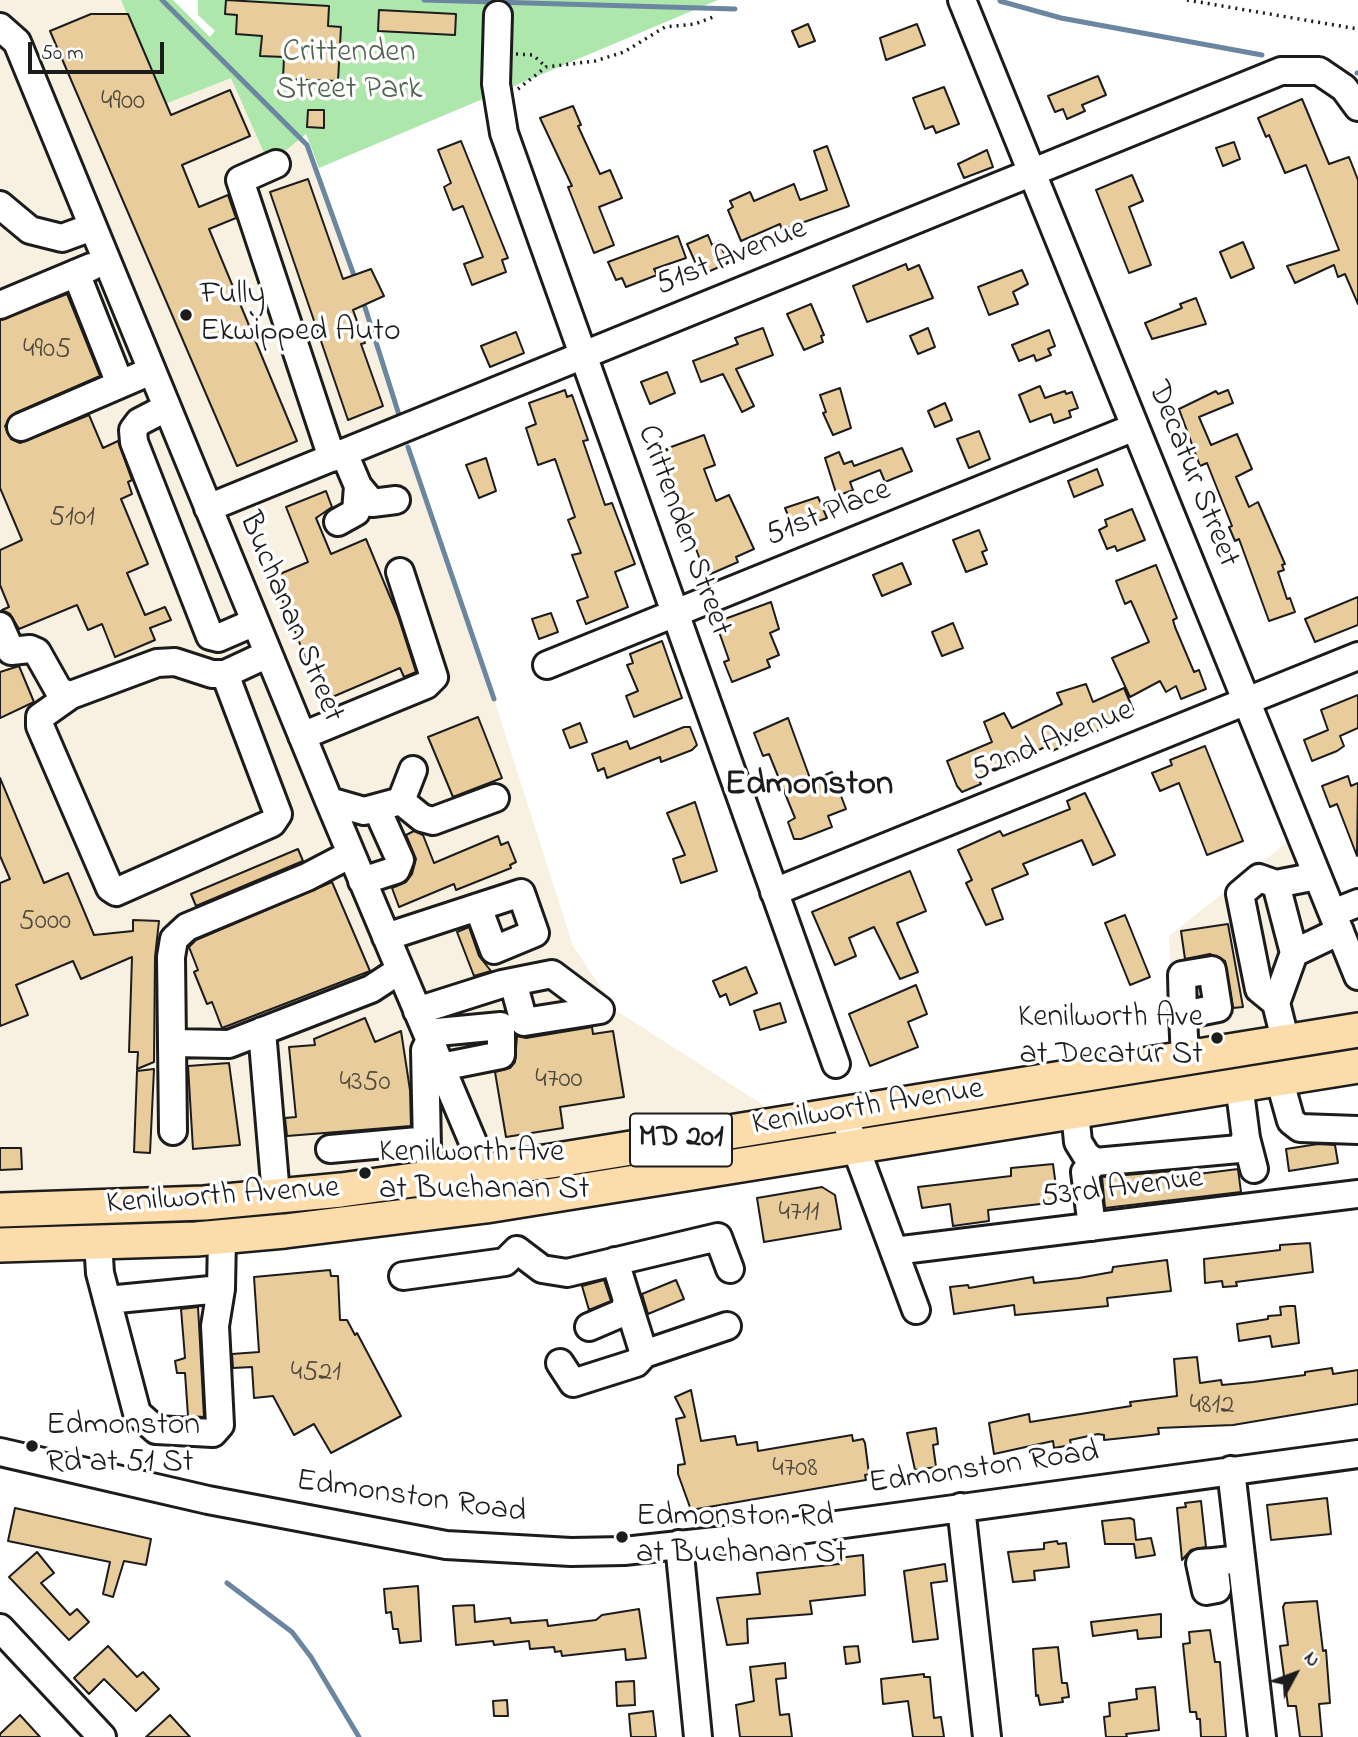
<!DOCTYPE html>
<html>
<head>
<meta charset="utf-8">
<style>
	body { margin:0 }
	#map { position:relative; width:1358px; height:1737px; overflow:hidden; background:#fff; font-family:"Indie Flower",sans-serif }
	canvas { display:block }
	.north { position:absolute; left:1260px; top:1639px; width:70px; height:70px; -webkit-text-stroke:5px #fff; paint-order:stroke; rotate:49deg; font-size:19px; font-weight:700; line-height:28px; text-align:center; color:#1c1c1c }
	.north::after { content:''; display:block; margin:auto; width:24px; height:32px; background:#1c1c1c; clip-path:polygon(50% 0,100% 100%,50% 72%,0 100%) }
	.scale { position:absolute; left:28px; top:42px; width:136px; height:32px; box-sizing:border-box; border:4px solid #1c1c1c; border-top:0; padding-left:9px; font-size:21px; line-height:24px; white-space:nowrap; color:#1c1c1c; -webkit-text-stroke:5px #fff; paint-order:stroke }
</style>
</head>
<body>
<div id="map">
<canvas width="1358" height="1737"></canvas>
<div class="north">N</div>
<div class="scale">50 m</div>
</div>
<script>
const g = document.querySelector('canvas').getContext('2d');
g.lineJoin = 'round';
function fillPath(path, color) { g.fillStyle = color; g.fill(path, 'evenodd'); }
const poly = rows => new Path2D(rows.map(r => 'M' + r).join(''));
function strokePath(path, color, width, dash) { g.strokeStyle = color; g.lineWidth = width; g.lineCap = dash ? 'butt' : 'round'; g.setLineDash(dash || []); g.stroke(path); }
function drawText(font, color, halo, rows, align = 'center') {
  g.font = font + ' "Indie Flower",sans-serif'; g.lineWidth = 7; g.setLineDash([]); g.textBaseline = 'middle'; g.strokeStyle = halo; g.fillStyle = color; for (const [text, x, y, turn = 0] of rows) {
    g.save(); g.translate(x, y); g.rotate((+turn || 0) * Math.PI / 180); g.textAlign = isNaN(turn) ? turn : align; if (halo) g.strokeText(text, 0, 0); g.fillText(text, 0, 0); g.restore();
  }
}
fillPath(poly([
	[0,0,162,0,307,145,385,363,408,447,494,699,573,946,617,1011,788,1121,700,1137,0,1210],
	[1300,832,1358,976,1358,1030,1169,1060,1172,987,1169,936]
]), '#f8f0e1');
fillPath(poly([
	[121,0,173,0,210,37,215,31,198,15,198,0,718,0,319,168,306,134,269,164,231,78,165,104]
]), '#ade7ac');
strokePath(poly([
	[162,0,307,145,356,281],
	[424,0,735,9],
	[1000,1,1061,18,1262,55],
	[1357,73,1358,73],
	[363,301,400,418],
	[408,447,494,699],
	[227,1583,292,1632,311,1657,359,1737]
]), '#6b86a1', 5);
const building = poly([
	[226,0,329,6,328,26,341,27,338,81,283,79,284,57,260,56,262,36,236,34,237,15,225,14,226,0],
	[379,10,456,14,455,35,378,31,379,10],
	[91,14,128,14,171,115,230,90,250,136,182,165,199,207,228,195,236,218,209,229,297,441,237,466,50,31,91,14],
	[808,24,815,41,799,47,792,31,808,24],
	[917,24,925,45,886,60,880,38,917,24],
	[1098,76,1106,95,1082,105,1085,111,1067,119,1063,109,1055,112,1048,96,1098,76],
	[944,87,959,124,936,133,933,126,925,129,913,98,944,87],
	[1302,99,1329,164,1349,157,1358,180,1358,304,1345,274,1338,277,1334,265,1295,283,1287,266,1339,250,1306,165,1285,173,1269,135,1266,137,1258,118,1302,99],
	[573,106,581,125,578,126,600,174,610,170,622,198,599,207,614,245,594,253,568,187,572,186,540,118,573,106],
	[308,110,324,110,324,128,307,127,308,110],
	[461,141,508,258,502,260,506,272,472,285,464,264,483,257,463,206,453,210,444,187,451,183,438,150,461,141],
	[1234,142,1240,159,1223,166,1216,148,1234,142],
	[827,146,849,206,782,230,780,224,741,241,728,210,733,207,730,201,750,192,754,201,794,184,800,200,827,190,814,151,827,146],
	[987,150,993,167,964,178,958,164,987,150],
	[1132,175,1143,201,1129,207,1151,265,1129,273,1096,190,1132,175],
	[308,179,343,279,371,269,384,296,353,310,365,343,361,344,383,406,348,420,270,192,308,179],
	[708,235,712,245,719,241,728,263,701,275,687,244,708,235],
	[678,236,686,258,654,269,657,275,626,287,622,278,616,280,608,262,678,236],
	[1243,242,1254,268,1231,278,1220,252,1243,242],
	[906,264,908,270,919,265,933,298,867,322,853,286,906,264],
	[1022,270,1028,284,1013,292,1018,304,989,315,978,287,1022,270],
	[67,294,100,376,15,413,5,426,11,439,20,443,89,415,103,448,118,441,132,480,128,482,132,494,121,499,148,564,127,573,145,615,165,607,171,620,150,628,155,640,115,657,102,624,88,630,77,605,19,629,10,614,2,610,9,607,0,585,0,550,22,540,0,488,0,320,67,294],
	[1196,298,1206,324,1152,339,1145,323,1182,308,1180,304,1196,298],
	[811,304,824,335,821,336,823,342,804,350,787,314,811,304],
	[763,328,773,355,736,369,754,406,742,412,723,374,701,382,693,361,738,344,735,338,763,328],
	[928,328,935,347,918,354,910,336,928,328],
	[1049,330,1055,346,1048,349,1051,355,1036,361,1034,355,1019,361,1012,345,1049,330],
	[516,332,524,353,490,367,481,346,516,332],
	[667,372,675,393,650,404,641,382,667,372],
	[1040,386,1045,398,1065,391,1066,394,1072,392,1078,408,1069,411,1071,417,1054,423,1051,414,1030,422,1019,395,1040,386],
	[840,388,851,428,833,435,823,413,826,412,820,395,840,388],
	[565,390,567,397,572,395,588,440,583,441,605,505,612,503,635,564,615,572,628,607,586,624,577,601,588,597,572,555,581,553,568,520,575,517,555,459,538,465,526,428,536,424,529,403,565,390],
	[1228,390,1233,403,1199,417,1211,445,1237,434,1252,469,1236,477,1249,507,1258,502,1285,564,1282,565,1284,570,1278,572,1287,599,1290,598,1295,612,1269,621,1239,539,1235,541,1229,527,1232,526,1207,463,1200,466,1179,409,1216,391,1218,394,1228,390],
	[945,403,952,420,935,427,928,411,945,403],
	[979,431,990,459,969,468,957,439,979,431],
	[704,435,715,465,704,469,716,501,729,495,754,549,736,557,738,562,706,576,660,451,704,435],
	[902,448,912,471,885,482,880,470,850,482,853,490,837,496,825,458,839,452,844,464,852,461,854,466,902,448],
	[486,458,496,491,479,498,466,465,486,458],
	[1097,469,1103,485,1074,497,1068,481,1097,469],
	[326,491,332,507,316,518,331,554,366,539,398,616,416,672,404,677,400,668,323,701,273,577,308,562,286,507,326,491],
	[818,497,827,518,794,530,785,508,818,497],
	[1132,509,1145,540,1117,551,1115,546,1107,549,1099,530,1107,526,1105,520,1132,509],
	[979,530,987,550,982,552,987,564,966,572,953,540,979,530],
	[902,563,911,584,882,596,873,575,902,563],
	[1156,565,1177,618,1173,620,1175,627,1194,672,1199,670,1206,689,1181,699,1176,686,1166,692,1160,681,1130,697,1112,658,1149,642,1131,601,1125,604,1116,581,1156,565],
	[1358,597,1358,625,1315,642,1305,619,1358,597],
	[771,602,779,629,770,633,779,655,767,660,770,667,732,682,724,662,729,660,718,629,724,627,722,620,771,602],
	[551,613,558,632,539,639,532,619,551,613],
	[953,623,963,648,942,656,932,632,953,623],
	[662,641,682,698,634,717,626,696,638,691,627,665,633,663,630,654,662,641],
	[19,666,34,702,0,718,0,672,19,666],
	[1086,684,1093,702,1124,688,1135,714,1052,751,1049,747,1043,748,978,778,981,784,962,792,957,786,947,761,992,742,984,722,1004,713,1012,728,1062,704,1057,693,1086,684],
	[1358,695,1358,728,1340,736,1344,746,1337,751,1312,761,1304,740,1328,730,1321,710,1358,695],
	[478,717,502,778,453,797,428,737,478,717],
	[788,718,811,781,832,772,846,809,828,816,832,827,801,839,794,839,788,822,795,818,769,754,763,756,754,733,788,718],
	[580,723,587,742,570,748,563,730,580,723],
	[684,727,690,727,697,745,692,750,661,762,660,757,607,778,604,768,598,771,592,754,627,741,630,749,684,727],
	[1205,746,1243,841,1207,855,1179,783,1160,791,1152,773,1172,765,1170,760,1205,746],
	[1348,776,1351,786,1358,783,1357,856,1337,804,1330,807,1322,786,1348,776],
	[0,778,44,883,68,873,94,935,133,931,133,920,159,921,155,957,154,1062,137,1069,138,1052,129,1052,132,957,81,979,73,961,16,985,28,1015,0,1026,0,883,10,879,0,856,0,778],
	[1085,793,1115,855,1093,865,1082,840,1023,864,1028,874,992,889,1003,919,986,925,966,883,972,880,958,850,1000,831,1003,836,1070,809,1067,801,1085,793],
	[695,802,717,871,681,883,673,859,685,855,667,813,695,802],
	[414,831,423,835,434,863,498,836,501,845,508,842,516,862,510,865,511,868,456,890,454,884,399,907,392,888,406,882,412,874,416,859,406,835,414,831],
	[298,849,303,861,196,906,191,894,298,849],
	[910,871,926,911,897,923,918,972,900,979,874,927,849,938,856,956,835,965,812,912,910,871],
	[332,882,370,971,222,1028,212,1002,207,1004,194,972,198,970,189,947,196,940,332,882],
	[1125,915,1150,977,1130,985,1105,923,1125,915],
	[1228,924,1243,1007,1233,1008,1225,961,1210,954,1185,959,1181,931,1228,924],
	[469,927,479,956,491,971,474,976,457,932,469,927],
	[746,967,757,993,730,1005,726,994,720,997,713,981,746,967],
	[916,985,927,1014,908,1022,918,1047,870,1066,849,1014,916,985],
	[780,1003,786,1022,760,1030,754,1011,780,1003],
	[365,1018,375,1042,401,1031,410,1090,411,1126,287,1136,285,1118,296,1117,289,1047,315,1045,314,1039,365,1018],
	[592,1027,593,1034,613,1031,624,1097,560,1107,563,1128,506,1137,495,1072,510,1068,515,1062,517,1036,526,1038,592,1027],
	[229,1063,240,1145,193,1149,188,1066,229,1063],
	[154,1069,150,1153,134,1152,137,1071,154,1069],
	[1318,1144,1335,1145,1338,1163,1289,1171,1286,1149,1318,1144],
	[0,1148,21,1148,22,1169,0,1170,0,1148],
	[1053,1164,1058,1202,988,1210,989,1221,953,1226,950,1204,922,1208,918,1187,1011,1176,1011,1168,1053,1164],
	[1238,1169,1241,1192,1105,1208,1102,1177,1173,1171,1174,1177,1238,1169],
	[822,1187,835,1195,841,1229,764,1242,757,1198,822,1187],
	[1310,1243,1313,1272,1236,1282,1237,1286,1223,1287,1222,1281,1205,1283,1204,1259,1280,1250,1280,1245,1310,1243],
	[1167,1260,1171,1291,1107,1298,1108,1306,1015,1315,1014,1305,954,1314,950,1287,968,1285,969,1288,1033,1277,1034,1283,1079,1278,1112,1272,1113,1267,1167,1260],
	[330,1270,331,1276,338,1276,340,1320,347,1320,355,1335,357,1333,401,1416,331,1453,314,1424,294,1435,273,1396,254,1398,252,1367,233,1368,232,1354,259,1352,254,1277,330,1270],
	[604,1280,611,1301,589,1310,582,1286,604,1280],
	[676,1280,684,1299,648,1314,642,1294,676,1280],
	[1288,1306,1295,1306,1299,1343,1272,1347,1270,1336,1239,1341,1237,1324,1268,1319,1268,1316,1281,1315,1280,1307,1288,1306],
	[198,1307,199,1324,204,1417,188,1416,185,1373,177,1373,175,1361,185,1358,181,1309,198,1307],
	[1197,1357,1200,1383,1221,1380,1222,1385,1253,1382,1305,1375,1305,1372,1332,1368,1333,1374,1358,1370,1358,1404,1233,1425,1158,1428,1159,1434,1142,1436,1104,1440,1104,1435,1098,1434,1070,1440,1071,1445,1054,1448,1053,1441,994,1454,989,1423,1029,1414,1030,1422,1131,1406,1130,1402,1177,1396,1174,1359,1197,1357],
	[691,1390,701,1441,735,1436,737,1445,757,1442,758,1451,852,1435,853,1441,863,1439,865,1443,869,1474,865,1475,866,1480,691,1510,678,1474,678,1465,685,1464,676,1419,685,1417,675,1397,691,1390],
	[936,1428,938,1444,933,1445,936,1467,915,1470,907,1433,936,1428],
	[1327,1498,1331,1534,1271,1540,1267,1505,1327,1498],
	[1201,1501,1206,1547,1191,1550,1182,1560,1177,1508,1186,1507,1185,1503,1201,1501],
	[15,1508,151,1539,146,1565,124,1561,113,1597,103,1594,110,1562,8,1541,15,1508],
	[1130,1518,1134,1520,1136,1540,1151,1538,1155,1555,1136,1558,1134,1544,1105,1544,1102,1521,1130,1518],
	[1057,1541,1058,1544,1066,1543,1069,1567,1034,1571,1035,1580,1013,1582,1008,1552,1044,1549,1044,1543,1057,1541],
	[37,1552,54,1573,41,1583,70,1615,77,1609,89,1622,69,1640,9,1577,37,1552],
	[863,1555,865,1595,810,1601,812,1614,747,1619,748,1643,727,1645,717,1598,760,1594,757,1573,839,1564,838,1558,863,1555],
	[945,1564,947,1581,931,1583,938,1639,913,1642,904,1571,945,1564],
	[418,1586,421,1641,400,1643,398,1629,393,1629,391,1612,386,1613,384,1589,418,1586],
	[1317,1601,1323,1651,1326,1650,1330,1703,1319,1704,1322,1737,1300,1737,1296,1706,1288,1706,1280,1646,1288,1645,1283,1607,1285,1603,1317,1601],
	[474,1605,475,1622,510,1618,511,1623,547,1620,548,1626,596,1620,602,1615,639,1609,646,1658,626,1660,625,1649,562,1656,561,1651,555,1652,554,1647,530,1649,529,1641,494,1645,493,1641,456,1645,453,1606,474,1605],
	[1161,1614,1161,1637,1138,1639,1137,1630,1093,1636,1091,1622,1161,1614],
	[1210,1630,1215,1662,1220,1662,1226,1737,1201,1737,1200,1719,1197,1719,1196,1712,1190,1712,1183,1644,1190,1643,1189,1632,1210,1630],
	[108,1646,137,1677,143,1672,159,1689,136,1711,104,1679,89,1694,74,1678,108,1646],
	[858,1646,860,1662,846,1664,844,1647,858,1646],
	[1058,1647,1062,1683,1067,1683,1069,1697,1062,1698,1063,1702,1040,1705,1038,1695,1036,1696,1033,1649,1058,1647],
	[785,1663,786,1678,776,1679,780,1715,789,1714,792,1737,740,1737,736,1705,754,1701,750,1667,785,1663],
	[924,1674,924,1677,930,1677,934,1718,941,1717,944,1737,913,1737,908,1701,883,1704,881,1679,924,1674],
	[634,1681,635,1705,617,1706,616,1682,634,1681],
	[1155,1687,1159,1730,1126,1734,1127,1737,1106,1737,1104,1717,1110,1716,1109,1703,1137,1699,1136,1689,1155,1687],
	[507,1700,508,1716,494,1716,493,1701,507,1700],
	[653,1711,656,1737,631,1737,629,1714,653,1711],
	[20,1715,40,1737,0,1737,0,1734,20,1715],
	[170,1715,190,1737,146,1737,170,1715]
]);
fillPath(building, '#e8cc9c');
strokePath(building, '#1c1c1c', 2);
const minor = poly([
	[962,0,1358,976],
	[498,15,496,84,504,133,836,1064],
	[0,27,17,42,329,801,499,1204],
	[276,164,240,180,332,458],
	[0,205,30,230,62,238,92,227],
	[76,273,120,384],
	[0,305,91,267],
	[166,408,139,422,133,430,134,442,210,636,218,638,255,622],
	[21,427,151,371],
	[344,453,358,486,372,503,396,500],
	[208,508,1281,71,1319,71,1344,88,1358,107],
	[338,522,356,512,358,486],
	[0,626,11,651,30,649,37,652,59,691,71,695,157,663,175,662,212,674,225,674,268,654],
	[547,665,1135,427],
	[71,695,40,717,40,726,110,888,116,892,272,823,278,814,225,674],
	[302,736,426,685,434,677,400,572],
	[329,801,364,811,401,801,413,770],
	[401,801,422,818,433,821,495,798],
	[362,881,396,870,400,860,377,809],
	[1276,884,1294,953],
	[774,892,1358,656],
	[1333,913,1358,903],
	[386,937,478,907,521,893,535,933,494,950,478,907],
	[1276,1003,1294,953,1340,931],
	[417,1011,502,984,552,974,600,1010,524,1022,513,982],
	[1183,1015,1218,1008,1212,970,1182,975,1183,1015,1185,1058],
	[262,1031,276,1195],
	[427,1033,501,1026,501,1055,441,1067],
	[172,1043,229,1044,371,989,400,970],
	[1286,1043,1276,1003,1259,989,1240,894,1259,878,1276,884,1317,876],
	[1279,1078,1291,1121,1300,1128,1358,1130],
	[1075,1112,1078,1142,1086,1155,1095,1162,1239,1149,1246,1138,1239,1084],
	[849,1130,916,1310],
	[173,1131,171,957,174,939,187,927,307,877,351,854],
	[1246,1138,1254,1169],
	[427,1148,425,1050,429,1042],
	[330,1149,418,1141,427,1148,433,1177],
	[1092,1227,1085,1172,1095,1162],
	[98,1242,100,1273,137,1413,156,1430,213,1433,220,1425,215,1326,221,1289,222,1236],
	[894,1251,1358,1194],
	[403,1276,505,1262,517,1250,542,1269,567,1273,718,1237,730,1269],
	[107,1300,221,1289],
	[589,1327,624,1312,627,1300,615,1261],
	[644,1354,727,1326],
	[560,1363,573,1383,636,1363,644,1354,627,1300],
	[0,1452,208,1500,446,1545,571,1552,624,1551,734,1539,1358,1454],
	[1231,1470,1262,1737],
	[961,1507,987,1737],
	[679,1544,698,1737],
	[1214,1562,1217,1589,1206,1591,1200,1563,1214,1562,1241,1559],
	[0,1628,102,1737]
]);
const major = poly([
	[0,1210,204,1203,341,1190,551,1161,1358,1030],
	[0,1245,196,1239,285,1231,486,1206,1358,1066]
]);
strokePath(minor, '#1c1c1c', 32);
strokePath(major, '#1c1c1c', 38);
strokePath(poly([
	[1187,0,1358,29],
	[516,54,533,55,546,67],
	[518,89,546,67,595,61,624,52,665,27,695,24,713,17]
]), '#1c1c1c', 3.5, [2, 5]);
strokePath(minor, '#fff', 26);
strokePath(major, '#fddcac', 33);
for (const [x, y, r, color] of [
	[186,315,7,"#1c1c1c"],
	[1217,1038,7,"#1c1c1c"],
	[365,1173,7,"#1c1c1c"],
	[32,1446,7,"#1c1c1c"],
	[622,1537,7,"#1c1c1c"]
]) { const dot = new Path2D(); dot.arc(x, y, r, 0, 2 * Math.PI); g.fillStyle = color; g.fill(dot); strokePath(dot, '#fff', 2.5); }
drawText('28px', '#4f483c', null, [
	["4900",123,103],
	["4905",47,351],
	["5101",72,519],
	["5000",45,923],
	["4700",559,1081],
	["4350",365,1084],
	["4711",799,1214],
	["4521",316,1374],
	["4812",1212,1407],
	["4708",795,1470]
]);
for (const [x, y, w] of [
	[681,1140,102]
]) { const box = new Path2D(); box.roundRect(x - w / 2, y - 26.5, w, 53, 5); g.fillStyle = '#fff'; g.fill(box); strokePath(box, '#1c1c1c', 2); }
drawText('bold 30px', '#1c1c1c', null, [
	["MD 201",681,1140]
]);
drawText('32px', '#4f634e', '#fff', [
	["Crittenden",349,55],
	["Street Park",349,92]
]);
drawText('32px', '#1c1c1c', '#fff', [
	["51st Avenue",732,259,-22],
	["Decatur Street",1191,475,68],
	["51st Place",829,515,-22],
	["Crittenden Street",682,531,70],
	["Buchanan Street",289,618,67],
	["52nd Avenue",1053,743,-22],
	["Kenilworth Avenue",868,1109,-9],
	["53rd Avenue",1122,1190,-7],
	["Kenilworth Avenue",223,1198,-4],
	["Edmonston Road",984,1470,-8],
	["Edmonston Road",411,1499,8]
]);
drawText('32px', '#1c1c1c', '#fff', [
	["Fully",200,297],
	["Ekwipped Auto",200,334],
	["Kenilworth Ave",1203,1020,"right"],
	["at Decatur St",1203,1057,"right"],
	["Kenilworth Ave",379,1155],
	["at Buchanan St",379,1192],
	["Edmonston",46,1428],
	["Rd at 51 St",46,1465],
	["Edmonston Rd",636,1519],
	["at Buchanan St",636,1556]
], 'left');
drawText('bold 35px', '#1c1c1c', '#fff', [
	["Edmonston",809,787]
]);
</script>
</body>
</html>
